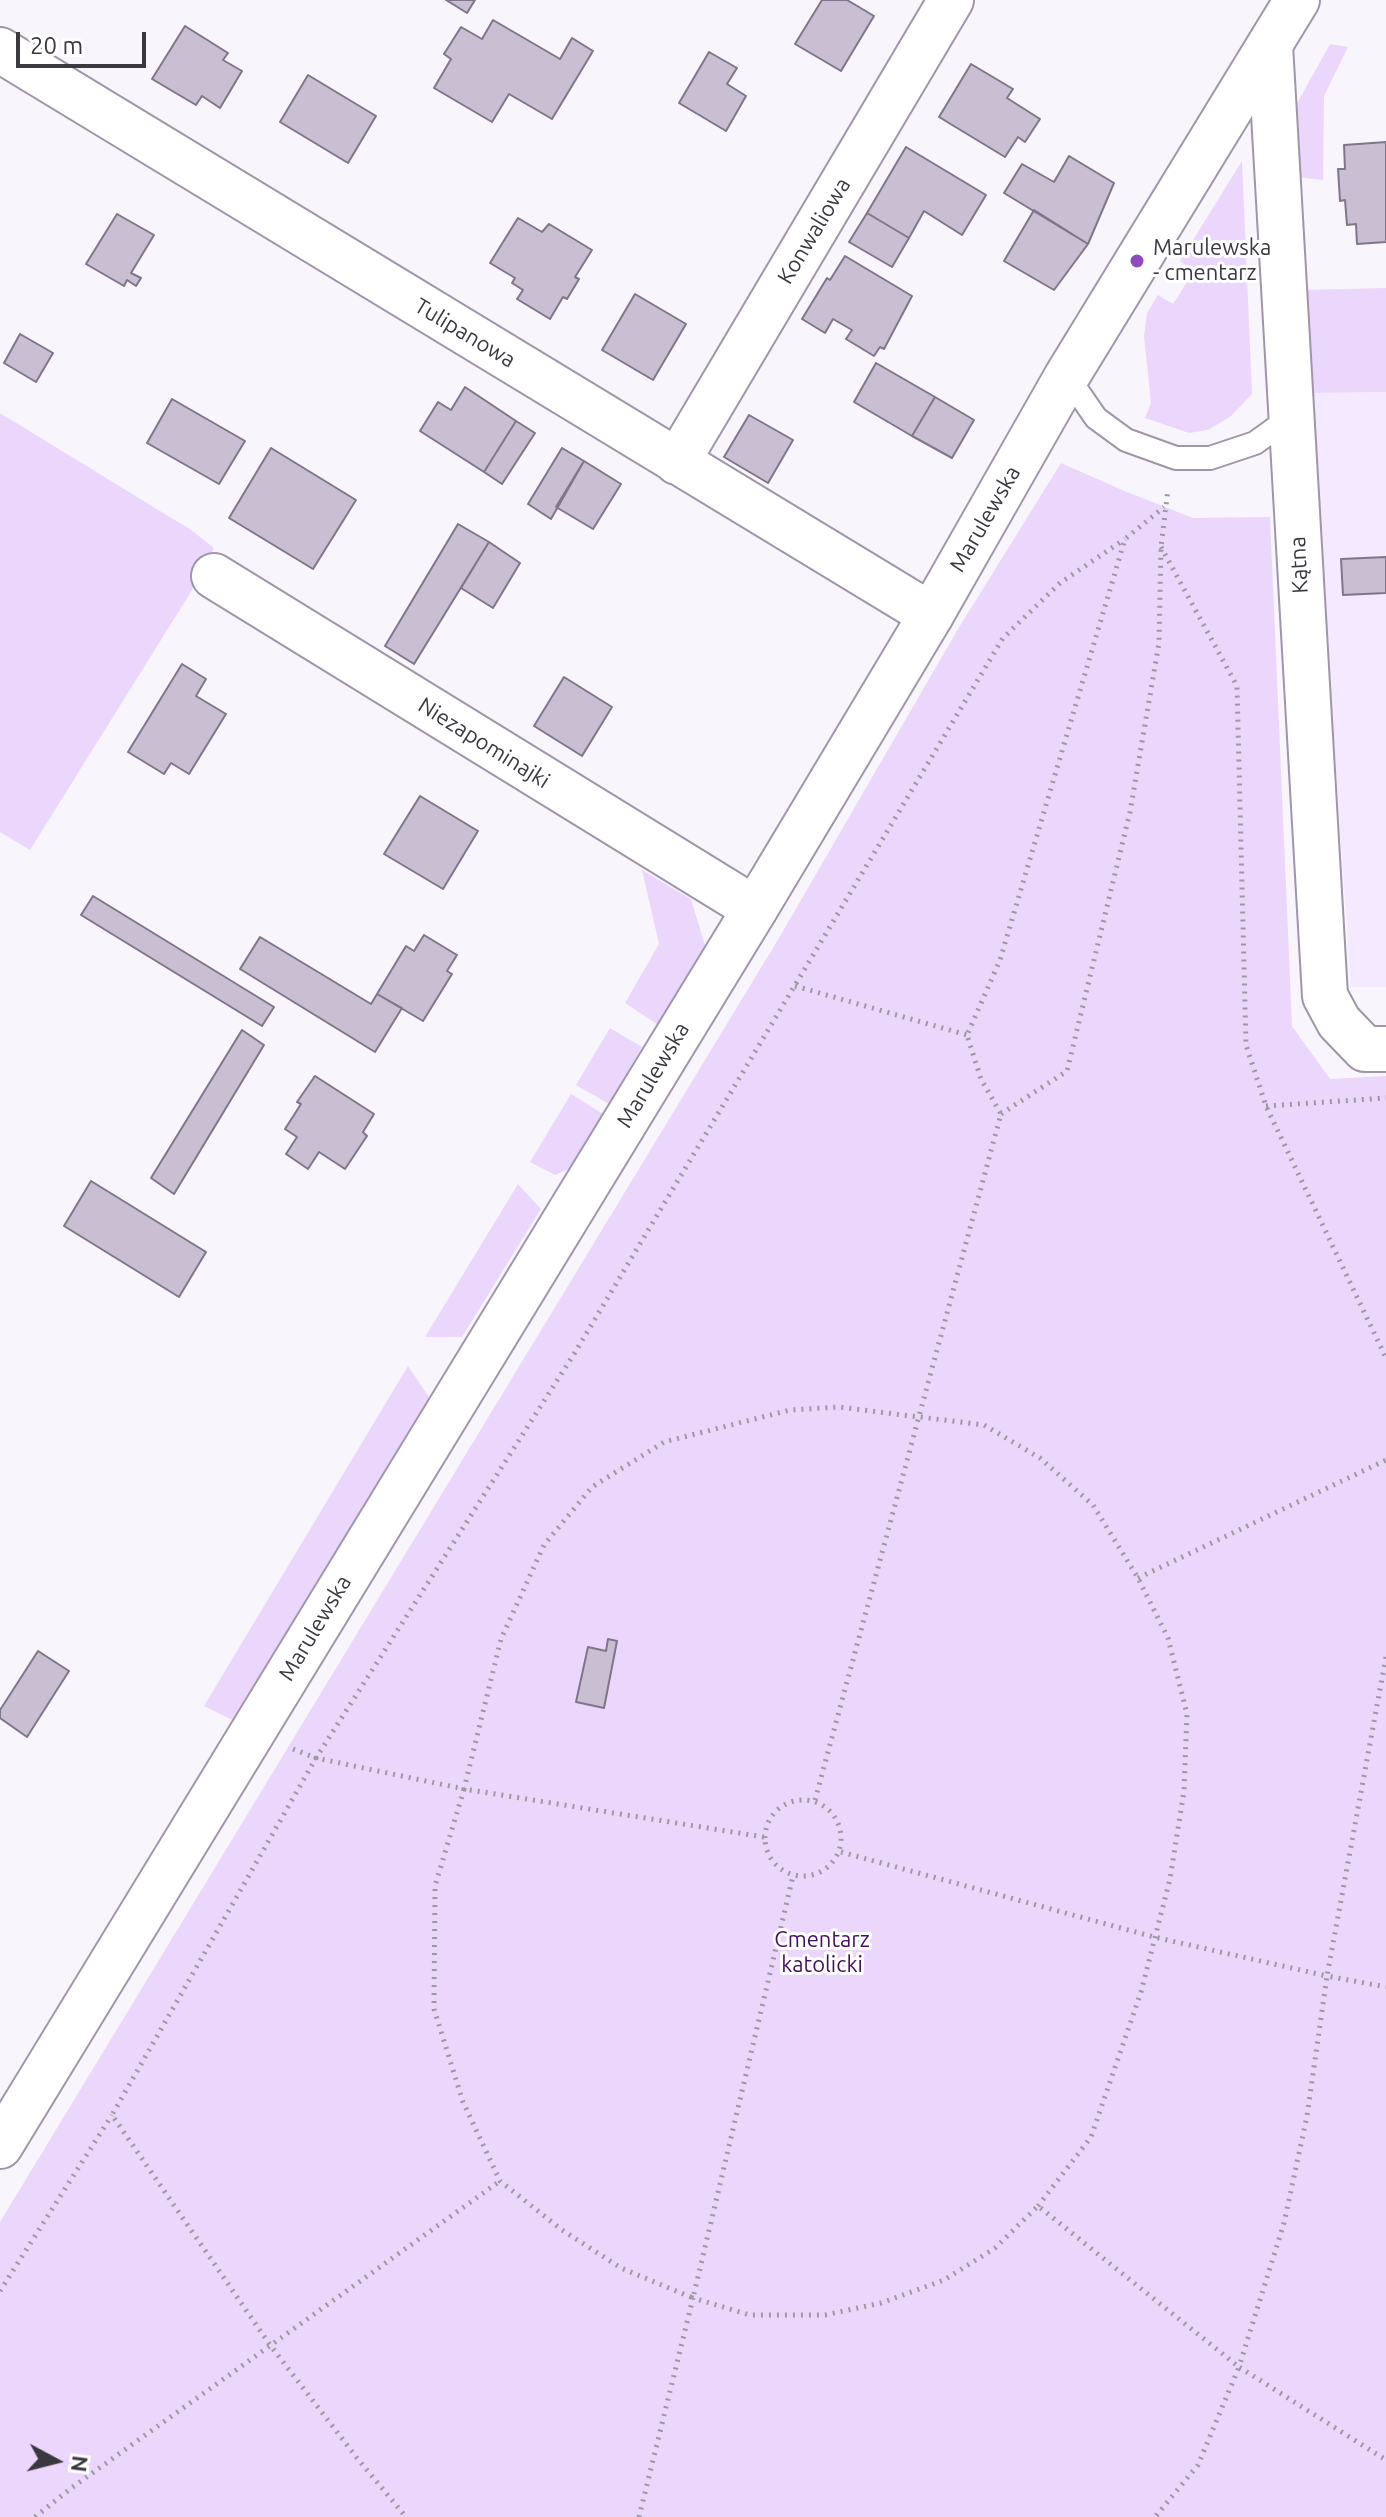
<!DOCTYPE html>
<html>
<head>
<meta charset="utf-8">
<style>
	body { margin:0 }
	#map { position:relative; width:1386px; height:2517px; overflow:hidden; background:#f9f5fd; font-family:Ubuntu,sans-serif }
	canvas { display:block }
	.north { position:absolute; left:16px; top:2421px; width:80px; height:80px; -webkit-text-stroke:6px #fff; paint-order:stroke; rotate:97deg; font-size:22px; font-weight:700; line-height:32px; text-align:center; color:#3c3840 }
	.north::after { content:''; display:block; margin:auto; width:28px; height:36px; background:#3c3840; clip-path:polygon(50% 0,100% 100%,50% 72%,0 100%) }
	.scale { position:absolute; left:16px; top:32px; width:130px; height:36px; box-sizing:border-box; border:4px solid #3c3840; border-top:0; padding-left:10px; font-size:24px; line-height:28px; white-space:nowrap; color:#3c3840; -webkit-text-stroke:6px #fff; paint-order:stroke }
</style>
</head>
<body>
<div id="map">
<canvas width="1386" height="2517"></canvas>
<div class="north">N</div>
<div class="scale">20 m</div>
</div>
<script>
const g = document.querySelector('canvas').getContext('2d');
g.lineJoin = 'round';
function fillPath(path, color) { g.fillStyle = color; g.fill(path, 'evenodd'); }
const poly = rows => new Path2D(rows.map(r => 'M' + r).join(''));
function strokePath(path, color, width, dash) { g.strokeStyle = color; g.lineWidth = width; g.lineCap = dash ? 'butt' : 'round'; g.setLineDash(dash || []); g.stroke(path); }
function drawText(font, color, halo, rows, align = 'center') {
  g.font = font + ' Ubuntu,sans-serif'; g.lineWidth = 6; g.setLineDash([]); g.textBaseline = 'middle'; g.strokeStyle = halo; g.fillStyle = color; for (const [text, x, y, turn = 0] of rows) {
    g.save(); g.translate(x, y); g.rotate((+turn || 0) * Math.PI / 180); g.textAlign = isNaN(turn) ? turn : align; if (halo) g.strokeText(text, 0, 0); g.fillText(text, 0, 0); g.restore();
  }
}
fillPath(poly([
	[1386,392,1386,987,1351,987,1310,393]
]), '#f4e9ff');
fillPath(poly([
	[1330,44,1348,47,1324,96,1323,180,1298,177,1295,107],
	[1242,161,1252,394,1231,416,1208,430,1189,433,1145,418,1151,403,1144,336,1147,313,1158,295,1173,304,1194,271,1180,261],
	[1386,288,1386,392,1310,393,1304,290],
	[0,413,191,530,214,548,189,595,30,850,0,832],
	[1061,463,1122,490,1193,518,1270,517,1292,1026,1330,1079,1386,1076,1386,2517,0,2517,0,2222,779,938,958,629],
	[642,870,691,899,706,949,657,1024,625,1003,659,944],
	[610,1028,642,1047,609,1104,576,1085],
	[571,1094,603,1114,571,1168,555,1175,530,1162],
	[518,1184,541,1209,462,1337,425,1337],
	[408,1366,431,1400,232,1720,204,1706]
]), '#ebd6fc');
const building = poly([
	[446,0,475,0,467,13,446,0],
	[822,0,847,0,874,16,841,71,795,44,822,0],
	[493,20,560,59,572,38,593,51,552,119,509,94,492,122,434,88,451,59,444,54,461,27,482,39,493,20],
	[185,26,228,53,223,60,242,71,220,108,202,96,196,105,152,79,185,26],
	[709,52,737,68,727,84,746,96,726,131,679,103,709,52],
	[971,64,1013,89,1007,98,1040,119,1025,142,1018,137,1005,157,939,117,971,64],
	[308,75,376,116,348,163,280,122,308,75],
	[1386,142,1386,242,1357,244,1356,224,1347,225,1345,200,1340,201,1338,169,1345,169,1344,145,1386,142],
	[906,147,986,195,962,235,924,211,909,238,867,213,906,147],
	[1069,156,1114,183,1088,244,1004,193,1022,164,1054,182,1069,156],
	[1034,210,1088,244,1054,290,1004,261,1034,210],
	[867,213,909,238,892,267,849,242,867,213],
	[117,214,154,235,131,273,141,278,136,286,127,280,124,286,86,264,117,214],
	[518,218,542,232,549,224,592,250,575,277,579,279,567,299,563,297,550,319,517,299,523,290,512,283,515,278,490,263,518,218],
	[845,256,912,296,884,349,880,347,874,356,846,339,852,330,833,319,825,333,802,319,827,278,830,280,845,256],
	[635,294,686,324,653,380,602,350,635,294],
	[20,334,53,353,36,382,4,363,20,334],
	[876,363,935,397,912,436,854,402,876,363],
	[465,387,516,421,484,472,420,431,438,402,451,410,465,387],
	[935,397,974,420,952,458,912,436,935,397],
	[172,399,245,441,219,484,147,443,172,399],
	[749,415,793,440,768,483,724,457,749,415],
	[516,421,535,433,502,484,484,472,516,421],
	[271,448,356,500,313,569,229,518,271,448],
	[562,448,584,461,551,519,528,504,562,448],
	[584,461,621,484,593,529,556,507,584,461],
	[458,524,489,542,414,664,385,646,458,524],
	[489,542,520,563,493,608,461,588,489,542],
	[1386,557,1386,593,1343,595,1341,559,1386,557],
	[182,664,206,679,196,696,226,714,189,774,171,763,164,774,128,752,182,664],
	[564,677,612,707,582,756,534,726,564,677],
	[420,796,478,831,443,889,384,854,420,796],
	[93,896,274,1007,262,1026,81,915,93,896],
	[424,935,457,955,447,971,452,974,423,1021,377,994,406,946,414,951,424,935],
	[260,937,371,1004,377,994,402,1008,375,1052,240,969,260,937],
	[242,1030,264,1045,174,1194,151,1178,242,1030],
	[315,1076,374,1114,363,1132,367,1136,345,1169,319,1152,308,1169,286,1154,297,1137,285,1129,301,1104,297,1102,315,1076],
	[91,1181,206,1252,179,1297,64,1226,91,1181],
	[608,1639,617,1641,604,1708,576,1702,588,1647,606,1651,608,1639],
	[38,1651,69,1671,27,1737,0,1718,0,1710,38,1651]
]);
fillPath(building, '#c9bed2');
strokePath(building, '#807689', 2);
const lane = poly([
	[1067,376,1096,418,1126,440,1176,458,1210,458,1255,443,1291,417]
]);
const street = poly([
	[1270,45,1325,996,1339,1022,1365,1049,1386,1049],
	[0,50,931,615],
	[677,462,951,0],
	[214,576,755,909]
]);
const secondary = poly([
	[0,2146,755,909,931,615,1067,376,1297,0]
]);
strokePath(lane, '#a096a9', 26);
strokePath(street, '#a096a9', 48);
strokePath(secondary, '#a096a9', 48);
strokePath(poly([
	[1161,547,1237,686,1246,1045,1266,1106,1386,1358],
	[795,986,967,1035],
	[1266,1106,1386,1098],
	[1001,1114,1067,1071,1130,812,1159,643,1161,547,1168,489],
	[1138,1578,1386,1460],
	[1386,1657,1327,1976,1386,1987],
	[293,1749,316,1758,112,2115,270,2345,357,2458,406,2517],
	'765 1838a38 38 0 1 1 76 0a38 38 0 1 1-76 0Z',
	[815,1800,1001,1114,981,1079,967,1035,1000,960,1125,539,1164,507],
	[764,1837,464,1789,435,1886,434,2009,463,2102,500,2181,562,2230,621,2268,693,2298,793,1876],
	[841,1852,1154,1937,1327,1976,1307,2116,1284,2223,1239,2367,1386,2460],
	[1038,2206,1091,2137,1141,1992,1170,1879,1184,1791,1187,1714,1168,1638,1138,1578,1093,1505,1040,1458,984,1425,839,1407,790,1410,664,1442,592,1487,544,1545,501,1639,464,1789,316,1758,574,1354,1003,638,1060,583,1125,539],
	[0,2291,112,2115],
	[35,2517,70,2489,500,2181],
	[639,2517,693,2298,750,2315,825,2315,881,2303,944,2280,995,2248,1038,2206,1239,2367,1198,2465,1155,2517]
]), '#9d99a1', 5, [2, 6]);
strokePath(lane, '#fff', 22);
strokePath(street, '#fff', 44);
strokePath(secondary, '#fff', 44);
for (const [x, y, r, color] of [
	[1137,261,8,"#8f4abe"]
]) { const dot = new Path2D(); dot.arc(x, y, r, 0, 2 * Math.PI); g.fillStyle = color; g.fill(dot); strokePath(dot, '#fff', 3); }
drawText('22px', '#3c3840', '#fff', [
	["Konwaliowa",814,231,-59],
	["Tulipanowa",465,333,31],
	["Marulewska",985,519,-60],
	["Kątna",1299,565,-93],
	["Niezapominajki",484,743,32],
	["Marulewska",653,1075,-59],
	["Marulewska",315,1628,-59]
]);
drawText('22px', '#3c3840', '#fff', [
	["Marulewska",1153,248],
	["- cmentarz",1153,273]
], 'left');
drawText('22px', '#441262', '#fff', [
	["Cmentarz",822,1940],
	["katolicki",822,1965]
]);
</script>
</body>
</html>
